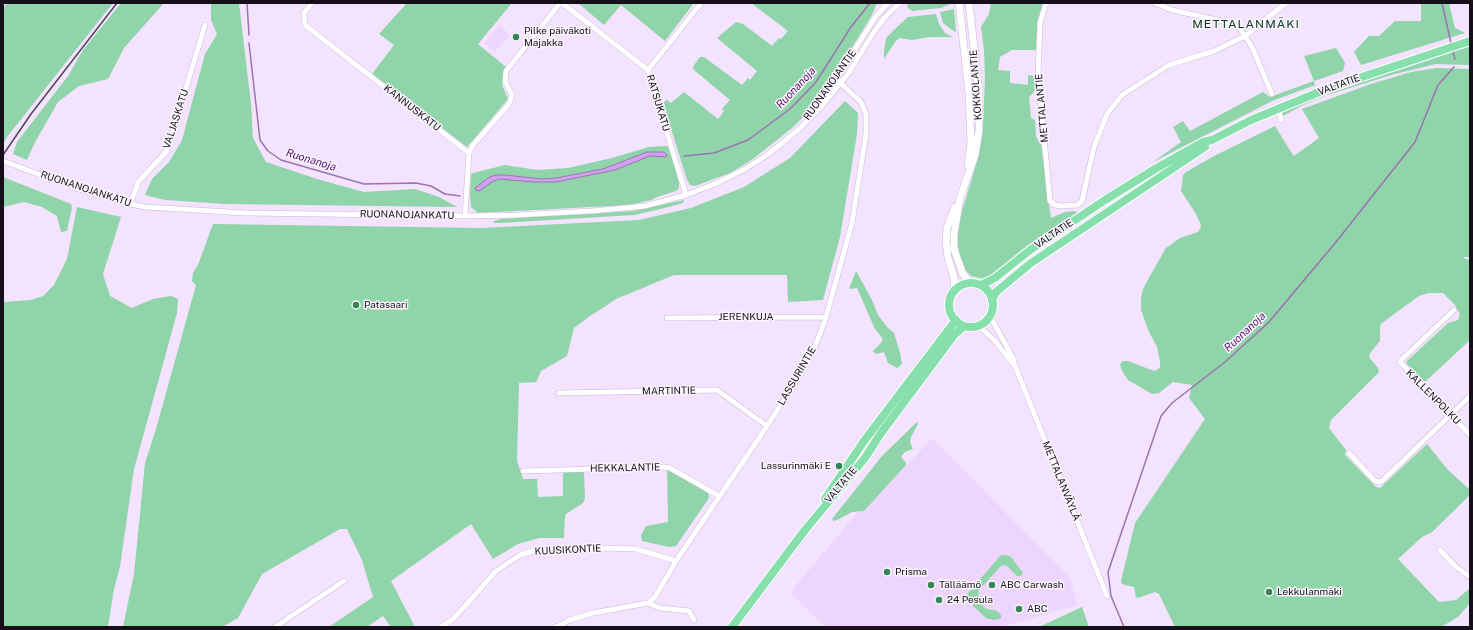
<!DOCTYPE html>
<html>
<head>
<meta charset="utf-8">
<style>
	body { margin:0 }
	#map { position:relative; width:1473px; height:630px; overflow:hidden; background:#f3e3fe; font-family:"Public Sans",sans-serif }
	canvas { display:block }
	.frame { position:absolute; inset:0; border:4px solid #160f1a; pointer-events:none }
</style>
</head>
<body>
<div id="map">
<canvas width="1473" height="630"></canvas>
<div class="frame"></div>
</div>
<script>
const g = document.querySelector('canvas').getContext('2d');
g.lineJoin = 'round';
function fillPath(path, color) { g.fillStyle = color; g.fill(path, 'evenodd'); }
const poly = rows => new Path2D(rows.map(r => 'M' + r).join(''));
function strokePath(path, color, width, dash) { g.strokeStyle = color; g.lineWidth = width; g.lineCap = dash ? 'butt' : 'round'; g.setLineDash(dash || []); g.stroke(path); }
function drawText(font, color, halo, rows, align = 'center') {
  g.font = font + ' "Public Sans",sans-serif'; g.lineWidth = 3; g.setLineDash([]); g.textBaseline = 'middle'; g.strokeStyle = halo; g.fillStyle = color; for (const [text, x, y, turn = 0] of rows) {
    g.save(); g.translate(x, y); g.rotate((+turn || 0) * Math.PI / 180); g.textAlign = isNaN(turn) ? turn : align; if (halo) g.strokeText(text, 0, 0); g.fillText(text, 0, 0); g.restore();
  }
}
fillPath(poly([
	[499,25,507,32,506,33,509,35,495,52,484,43],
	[932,438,1070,578,1077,605,1001,627,826,627,792,595,793,589,858,512,864,511]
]), '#edd5fd');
fillPath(poly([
	[6,3,113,3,7,137,3,144,3,11],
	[121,3,164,3,124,48,108,79,79,86,58,102,34,144,27,160,13,154,17,142,68,76,83,50],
	[211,3,239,3,251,104,253,138,266,162,317,179,364,192,415,189,439,197,457,207,226,204,165,200,145,195,152,179,169,162,182,140,205,54,217,34,211,20],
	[407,3,512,3,478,44,506,67,503,71,502,85,508,99,467,147,372,74,394,45,379,34],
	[578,3,694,3,665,41,621,5,604,25],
	[751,3,877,3,872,15,830,83,808,112,792,128,753,159,730,173,695,186,690,185,687,180,663,103,667,100,671,103,684,92,718,119,724,111,722,109,730,100,694,70,693,68,694,65,700,57,704,57,742,85,748,78,750,80,757,71,717,38,736,22,743,24,772,46,779,38,781,39,788,31],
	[910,3,953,3,941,8,912,11,908,8,907,5],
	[991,3,1043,3,1038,19,1036,50,1012,50,1000,57,998,70,1010,71,1010,83,1028,85,1028,75,1035,76,1036,90,1029,97,1031,118,1035,120,1036,137,1041,145,1051,218,1065,212,1075,211,1078,214,1027,248,992,276,983,279,971,276,963,267,958,246,958,224,979,155,983,126,985,78,984,50,981,27,989,14],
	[1421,3,1449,3,1455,28,1465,33,1361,65,1354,52,1369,36,1379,36,1395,21,1421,21],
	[954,9,956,32,952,30,943,23,940,12],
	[936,14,939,24,945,33,953,37,929,37,912,40,899,38,895,42,884,59,884,51,886,38,897,27,908,17],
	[1470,46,1470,65,1436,64,1391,75,1324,96,1301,106,1285,115,1282,115,1283,112,1323,95],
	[1336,48,1345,63,1343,71,1314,81,1315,85,1272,101,1153,162,1181,142,1173,127,1183,121,1190,131,1263,92,1270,97,1314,81,1304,56],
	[1436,68,1470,69,1470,257,1464,257,1463,258,1470,260,1470,340,1425,382,1406,363,1407,361,1448,323,1458,320,1460,314,1455,305,1443,293,1429,293,1419,296,1382,323,1380,326,1380,341,1370,353,1369,357,1378,368,1379,372,1331,420,1329,428,1346,450,1345,455,1376,487,1380,488,1427,444,1448,470,1470,490,1470,495,1432,532,1422,537,1398,559,1439,602,1456,600,1470,588,1470,603,1458,617,1441,627,1175,627,1159,594,1155,592,1138,598,1136,597,1134,587,1125,585,1121,583,1121,581,1135,523,1205,419,1189,398,1192,385,1173,382,1159,393,1152,394,1128,380,1122,371,1120,364,1123,361,1128,361,1154,371,1157,370,1160,367,1160,361,1157,347,1149,332,1141,310,1141,298,1143,289,1151,274,1166,248,1180,238,1198,232,1200,229,1201,225,1196,214,1181,191,1183,175,1186,172,1216,155,1275,126,1293,155,1294,156,1319,138,1302,109,1371,84,1411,72],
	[845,101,858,113,857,134,840,237,823,300,788,302,787,275,674,275,616,299,601,309,590,316,574,328,567,356,541,371,536,382,519,383,517,461,523,479,537,479,538,497,563,496,563,470,584,472,585,499,583,503,566,514,565,517,564,538,539,538,518,544,493,559,471,524,391,581,415,627,391,627,383,616,367,627,329,627,373,597,362,560,347,529,340,529,262,574,238,618,222,627,123,627,134,574,145,463,156,429,196,285,192,281,193,273,198,265,213,224,482,228,639,220,691,208,744,187,790,158],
	[666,146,668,147,673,161,679,183,679,188,676,191,657,197,651,200,629,205,478,213,471,207,470,196,471,175,473,173,505,165,537,170,568,168,612,158,649,147],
	[647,152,660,152,666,157,650,156,614,170,556,182,499,179,492,182,479,190,488,178,495,175,505,175,542,179,556,178,603,169],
	[3,177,71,204,72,208,67,231,61,232,57,216,42,207,24,202,3,207],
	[684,200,683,203,661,209,634,215,501,223,494,223,494,221,501,219,633,211],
	[77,207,121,217,103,274,110,296,132,308,153,299,171,296,178,299,177,313,134,469,120,566,114,589,108,627,3,627,3,302,31,300,43,296,54,285,67,259],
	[856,271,871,298,878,315,887,327,894,333,900,353,902,364,897,368,888,363,884,352,876,354,873,351,881,343,883,339,875,329,857,288,849,289],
	[917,422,918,424,911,437,910,442,913,449,905,452,901,457,906,463,906,465,864,511,852,512,837,520,834,521,832,519,882,456],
	[667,467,708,492,709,498,676,546,669,547,642,541,641,535,646,526,668,522],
	[1001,555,1006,555,1011,557,1023,573,1021,576,1017,576,1007,566,1002,565,979,590,978,595,984,601,983,607,987,609,997,611,1001,615,1001,618,999,619,994,620,986,618,973,606,967,594],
	[1082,607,1089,627,1039,627]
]), '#90d4a9');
const water = poly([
	[647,152,664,152,667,155,666,157,650,156,615,170,556,182,533,182,499,179,492,182,479,191,476,190,475,188,488,178,495,175,505,175,542,179,556,178,603,169,647,152]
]);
fillPath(water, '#d2a0f0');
strokePath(water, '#9a74b0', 1);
strokePath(poly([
	[247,3,249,35],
	[1442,3,1451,43],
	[249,43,260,140,268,151,281,160,364,184,416,183,431,186,445,194,460,196],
	[1453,52,1455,59],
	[684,156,714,153,748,140,790,109,816,82,851,27,870,3],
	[1124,627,1111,596,1108,572,1161,416,1172,403,1225,362,1269,322,1336,242,1415,142,1438,85,1454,67]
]), '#9a74b0', 1.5);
const minor = poly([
	[312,3,304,13,305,25,469,153,465,216],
	[562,3,648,70,686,195],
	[1046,3,1040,23,1038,75,1050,201,1055,205,1061,206,1077,205,1082,201,1094,147,1107,114,1122,95,1169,65,1214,51,1245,36,1286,3],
	[1155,3,1172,10,1226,22,1239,27,1252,47,1272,94],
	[648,70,701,3],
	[815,109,836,79,876,16,888,3],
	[1278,109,1281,120],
	[469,153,473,145,509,104,512,95,505,81,506,71,560,3],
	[3,161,79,189,130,204,146,207,246,213,465,216,516,215,592,211,645,206,686,195,717,183,745,169,767,155,798,130,821,107,848,74,874,32,885,17,900,3],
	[130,204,139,181,167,151,205,25],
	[1454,310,1401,360,1400,362,1470,435],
	[990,316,1013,358,1015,366,1107,596],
	[667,318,826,317],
	[978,325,995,341,1014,365],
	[559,393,717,390,767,426],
	[1349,453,1374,480,1378,482,1382,481,1470,396],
	[523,471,665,467,670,468,719,496],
	[1440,550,1455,566,1470,577],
	[648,603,655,597,676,561,767,426,800,375,816,344,826,317,852,223,866,134,866,114,861,102,836,79],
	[275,627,344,581],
	[440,627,452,620,465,606,496,571,520,555,533,551,604,548,636,549,676,561],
	[556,627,570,620,593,613,648,603,660,608,689,611,694,620]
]);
const secondary = poly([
	[959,3,969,93,971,144,968,165],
	[969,3,979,93,979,131,975,155,960,198,954,235,954,249,957,258,963,274,971,283],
	[955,207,947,228,946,241,948,258,954,277,955,289]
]);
const trunk = poly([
	'949 305a22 22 0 1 1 44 0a22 22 0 1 1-44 0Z',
	[981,285,995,278,1030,250,1105,200,1155,169,1203,142,1212,140,1251,120,1329,88,1470,41],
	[992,300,996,292,1002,287,1031,263,1205,147],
	[825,499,864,441,956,320],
	[732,627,805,530,865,458,881,433,954,335,964,326]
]);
strokePath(minor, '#cab7d7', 6);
strokePath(secondary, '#cab7d7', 8);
strokePath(trunk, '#fff', 10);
strokePath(minor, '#fff', 5);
strokePath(secondary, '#fff', 7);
strokePath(trunk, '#87e0ac', 8);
strokePath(poly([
	[3,155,31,114,117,3]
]), '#4f4655', 1.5);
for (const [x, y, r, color] of [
	[516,37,4,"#348658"],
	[356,305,4,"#348658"],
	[839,466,4,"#348658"],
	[887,572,4,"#348658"],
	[931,585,4,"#348658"],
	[992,585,4,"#348658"],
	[1269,592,4,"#348658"],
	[939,600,4,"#348658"],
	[1019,609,4,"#348658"]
]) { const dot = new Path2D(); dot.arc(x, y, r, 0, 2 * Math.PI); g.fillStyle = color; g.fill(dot); strokePath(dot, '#faf6fc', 1.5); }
drawText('10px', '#160f1a', '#faf6fc', [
	["Pilke päiväkoti",524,31],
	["Majakka",524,43],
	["Patasaari",364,305],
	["Lassurinmäki E",831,466,"right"],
	["Prisma",895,572],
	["Tälläämö",939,585],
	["ABC Carwash",1000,585],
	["Lekkulanmäki",1277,592],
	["24 Pesula",947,600],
	["ABC",1027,609]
], 'left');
drawText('10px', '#160f1a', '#faf6fc', [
	["RUONANOJANTIE",830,85,-55],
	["KOKKOLANTIE",976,85,-94],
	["VALTATIE",1339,85,-20],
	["RATSUKATU",658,103,73],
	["KANNUSKATU",412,108,38],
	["METTALANTIE",1042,108,-95],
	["VALJASKATU",176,119,-72],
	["RUONANOJANKATU",86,189,18],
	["RUONANOJANKATU",407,215,1],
	["VALTATIE",1054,234,-34],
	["JERENKUJA",746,317],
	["LASSURINTIE",797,376,-60],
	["MARTINTIE",669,391,-1],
	["KALLENPOLKU",1433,397,45],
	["HEKKALANTIE",625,468,-1],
	["METTALANVÄYLÄ",1061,481,68],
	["VALTATIE",841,485,-50],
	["KUUSIKONTIE",568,550,-3]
]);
drawText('italic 11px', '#52106f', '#faf6fc', [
	["Ruonanoja",796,88,-47],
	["Ruonanoja",311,160,17],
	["Ruonanoja",1245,332,-43]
]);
g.letterSpacing = '1px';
drawText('12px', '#0f3721', '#faf6fc', [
	["METTALANMÄKI",1246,24]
]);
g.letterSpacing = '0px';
</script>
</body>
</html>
